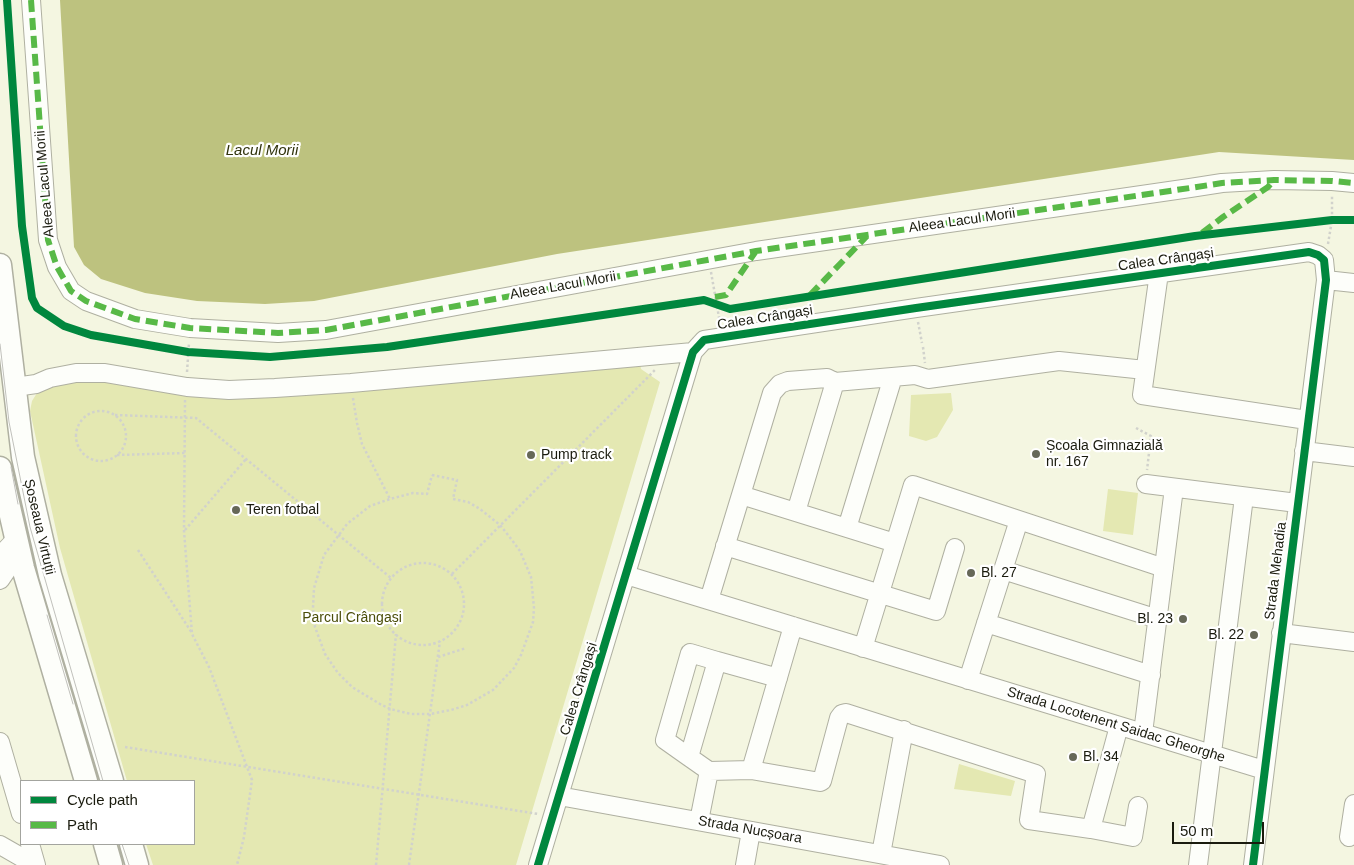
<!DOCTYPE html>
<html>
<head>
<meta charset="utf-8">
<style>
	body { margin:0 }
	#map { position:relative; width:1354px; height:865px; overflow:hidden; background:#f4f6e1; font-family:Helvetica,sans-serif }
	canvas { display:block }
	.legend { position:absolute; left:20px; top:780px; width:175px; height:65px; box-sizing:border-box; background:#fff; border:1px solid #a3a49f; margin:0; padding:6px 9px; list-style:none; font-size:15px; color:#1a1b0e }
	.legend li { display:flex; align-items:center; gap:10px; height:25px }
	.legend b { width:25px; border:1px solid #a3a49f }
	.scale { position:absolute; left:1172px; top:822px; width:92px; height:22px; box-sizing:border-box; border:2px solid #1a1b0e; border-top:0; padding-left:6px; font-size:15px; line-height:18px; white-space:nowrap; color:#1a1b0e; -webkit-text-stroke:4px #fff; paint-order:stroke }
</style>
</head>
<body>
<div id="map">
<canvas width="1354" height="865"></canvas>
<ul class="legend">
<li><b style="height:6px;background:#00873e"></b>Cycle path</li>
<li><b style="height:6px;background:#58b947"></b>Path</li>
</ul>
<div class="scale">50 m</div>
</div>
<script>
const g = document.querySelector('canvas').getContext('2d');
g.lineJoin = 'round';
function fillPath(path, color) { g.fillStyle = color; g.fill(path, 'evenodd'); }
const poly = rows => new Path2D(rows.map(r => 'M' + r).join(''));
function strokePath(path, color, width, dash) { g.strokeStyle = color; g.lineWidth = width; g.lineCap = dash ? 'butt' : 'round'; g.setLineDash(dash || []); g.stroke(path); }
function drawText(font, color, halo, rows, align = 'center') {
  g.font = font + ' Helvetica,sans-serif'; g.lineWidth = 4.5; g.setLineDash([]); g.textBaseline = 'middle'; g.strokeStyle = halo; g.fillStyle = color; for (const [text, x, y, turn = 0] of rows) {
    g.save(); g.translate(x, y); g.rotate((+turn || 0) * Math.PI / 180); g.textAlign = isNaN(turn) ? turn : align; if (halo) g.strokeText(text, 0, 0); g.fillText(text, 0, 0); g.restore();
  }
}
fillPath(poly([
	[640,363,641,369,660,382,516,865,153,865,146,844,194,844,194,781,127,781,60,548,30,411,32,401,37,393,44,387,88,379,185,393],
	[951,393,953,410,937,437,926,441,909,436,911,395],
	[1108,489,1138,493,1133,535,1103,531],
	[959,764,1015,781,1011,796,954,789]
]), '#e4e8b2');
fillPath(poly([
	[60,0,1354,0,1354,160,1219,152,557,254,314,301,265,304,197,301,145,293,101,279,84,265,74,247]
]), '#bdc27f');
const minor = poly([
	[31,0,48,240,57,267,71,291,86,301,135,319,190,328,278,333,326,330,756,251,1190,188,1222,183,1274,180,1332,181,1354,183],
	[1159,273,1142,395,1307,420],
	[1326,280,1354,283],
	[15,387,36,384,50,378,76,373,105,373,187,387,229,390,275,388,351,383,693,352],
	[1304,451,1354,457],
	[1146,484,1297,503],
	[741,495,895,543],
	[796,512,835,382],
	[847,528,893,377],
	[725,546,936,611,955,548],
	[0,556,16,539],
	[1003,570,1158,619],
	[626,575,1264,770],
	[0,580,9,567,13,566,23,568],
	[709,600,772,393,780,384,788,381,827,378,835,382,915,375,928,379,1059,361,1145,370],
	[986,623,1151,675],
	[1281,633,1354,642],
	[863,648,913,485,1164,568],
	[778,678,717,661,689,757,709,771,751,770,820,782,822,781,839,718,842,714,846,713,1036,774,1029,820,1091,829,1119,726],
	[968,680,1019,520],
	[1143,733,1174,488],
	[0,742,21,814],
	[689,757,665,740,690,653,717,661],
	[751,770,793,626],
	[559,796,940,865],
	[699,821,709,771],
	[1091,829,1133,837,1138,806],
	[1349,837,1354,804],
	[30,844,36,865],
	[0,845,35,865],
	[881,854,904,730],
	[538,865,693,352,704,340,916,308,1309,252,1318,255,1324,260,1326,280,1253,865],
	[745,865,751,831],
	[1198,865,1244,497]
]);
const major = poly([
	[0,265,23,457,50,575,112,781],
	[0,468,23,568,86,781],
	[105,844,111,865],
	[131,844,137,865]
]);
strokePath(minor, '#afb0a1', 20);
strokePath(major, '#afb0a1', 25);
strokePath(poly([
	[1328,244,1332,220,1332,195],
	[711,272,720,323],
	[918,322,922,343],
	[923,347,925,363],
	[187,372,189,343],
	[353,398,357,423,362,444,390,499],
	[185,400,184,531,192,634,209,667,252,780,244,837,237,865],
	'76 436a25 25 0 1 1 50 0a25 25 0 1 1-50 0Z',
	[115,415,196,418,391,578],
	[1136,428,1151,436,1147,470],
	[117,455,185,453],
	[432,475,457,480,453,499,468,502,480,509,500,525,512,540,520,551,531,577,534,608,533,622,521,655,514,668,493,690,467,705,451,710,430,714,411,714,390,709,380,704,352,687,338,673,325,654,315,627,313,608,314,588,324,555,347,524,370,506,390,499,413,493,427,494,432,475],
	[185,530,246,459],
	[138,550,192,633],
	'382 604a41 41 0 1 1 82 0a41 41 0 1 1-82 0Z',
	[452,574,655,370],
	[438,657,466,648],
	[125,747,538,814],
	[376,865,396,634],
	[409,865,440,641]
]), '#d1d2cc', 2.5, [2.5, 2.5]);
strokePath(minor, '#fdfefa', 18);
strokePath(major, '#fdfefa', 22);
strokePath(poly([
	[0,344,9,422,30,527,103,781],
	[11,467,18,504],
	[47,615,73,704],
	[122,844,129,865]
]), '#c1c1bc', 1);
strokePath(poly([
	[31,0,48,240,57,267,71,291,86,301,135,319,190,328,278,333,326,330,756,251,1190,188,1222,183,1274,180,1332,181,1354,183],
	[1202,233,1223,217,1268,187,1274,180],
	[810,295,867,236],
	[715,297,726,295,756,251]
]), '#58b947', 6, [12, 6]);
strokePath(poly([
	[7,0,22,226,32,298,37,308,64,326,91,335,188,352,270,357,387,347,704,300,730,309,1195,236,1332,220,1354,220],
	[538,865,693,352,704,340,916,308,1309,252,1318,255,1324,260,1326,280,1253,865]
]), '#00873e', 8);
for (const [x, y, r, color] of [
	[1036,454,5,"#666858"],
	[531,455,5,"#666858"],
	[236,510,5,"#666858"],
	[971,573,5,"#666858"],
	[1183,619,5,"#666858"],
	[1254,635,5,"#666858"],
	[1073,757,5,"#666858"]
]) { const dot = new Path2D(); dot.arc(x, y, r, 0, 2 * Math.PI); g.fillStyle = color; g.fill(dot); strokePath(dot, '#fff', 2); }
drawText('14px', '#1a1b0e', '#fff', [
	["Aleea Lacul Morii",45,184,-95],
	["Aleea Lacul Morii",962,221,-8],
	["Calea Crângași",1166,260,-8],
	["Aleea Lacul Morii",563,286,-10],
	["Calea Crângași",765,318,-9],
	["Șoseaua Virtuții",39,527,77],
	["Strada Mehadia",1276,571,-83],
	["Calea Crângași",579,689,-73],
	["Strada Locotenent Saidac Gheorghe",1116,725,17],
	["Strada Nucșoara",750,830,10]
]);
drawText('14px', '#1a1b0e', '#fff', [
	["Școala Gimnazială",1046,446],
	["nr. 167",1046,462],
	["Pump track",541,455],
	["Teren fotbal",246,510],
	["Bl. 27",981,573],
	["Bl. 23",1173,619,"right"],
	["Bl. 22",1244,635,"right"],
	["Bl. 34",1083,757]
], 'left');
drawText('14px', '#4a4d09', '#fff', [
	["Parcul Crângași",352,618]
]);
drawText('italic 15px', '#31330d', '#fff', [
	["Lacul Morii",262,151]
]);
</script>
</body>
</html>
